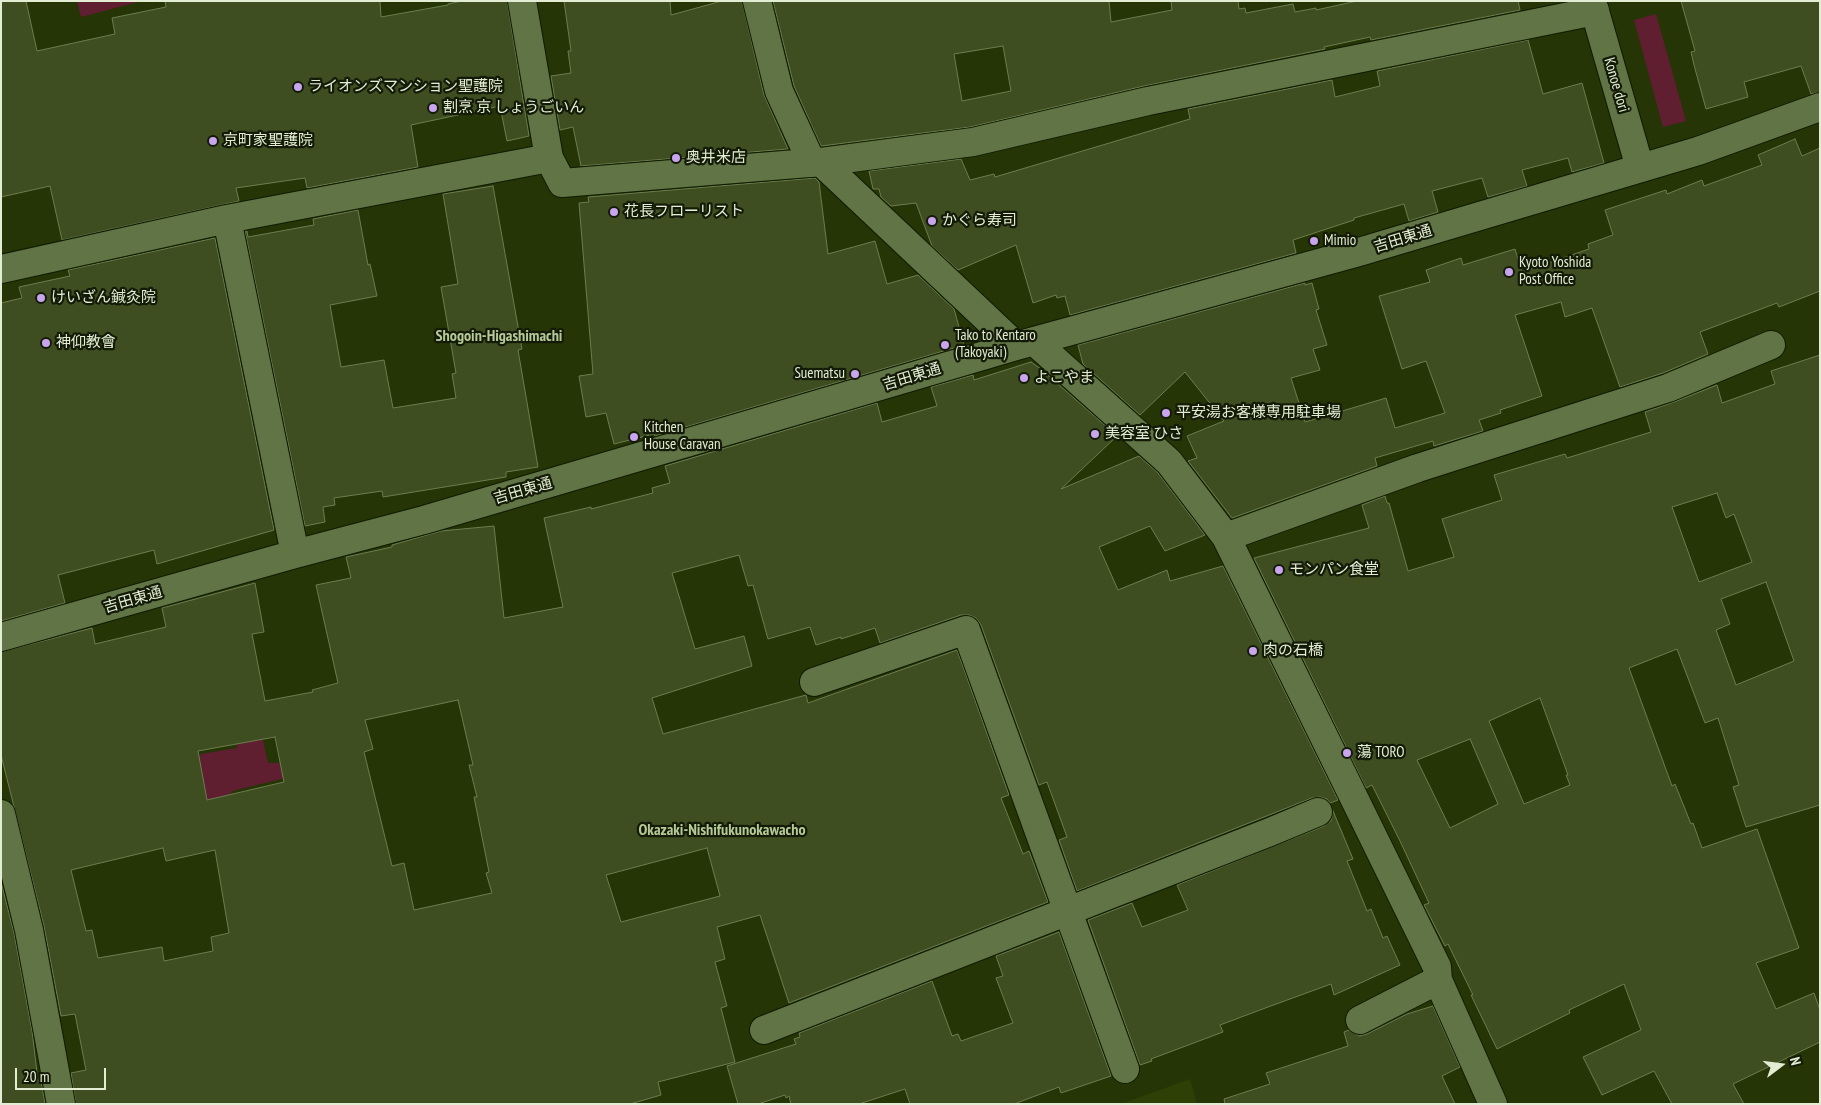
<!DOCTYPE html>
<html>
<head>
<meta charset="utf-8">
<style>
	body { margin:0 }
	#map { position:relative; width:1821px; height:1105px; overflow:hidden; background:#263505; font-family:"PT Sans Narrow",sans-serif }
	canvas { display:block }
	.frame { position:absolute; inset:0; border:2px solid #e2edd3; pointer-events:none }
	.north { position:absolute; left:1756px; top:1040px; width:50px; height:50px; -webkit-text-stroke:4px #131a07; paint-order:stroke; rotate:75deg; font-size:14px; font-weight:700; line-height:20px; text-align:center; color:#e2edd3 }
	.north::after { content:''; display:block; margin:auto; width:18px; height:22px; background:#e2edd3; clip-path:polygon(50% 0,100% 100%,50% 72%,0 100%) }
	.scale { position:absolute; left:15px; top:1068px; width:91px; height:22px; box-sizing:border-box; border:2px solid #e2edd3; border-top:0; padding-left:6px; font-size:15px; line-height:18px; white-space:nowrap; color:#e2edd3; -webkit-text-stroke:4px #131a07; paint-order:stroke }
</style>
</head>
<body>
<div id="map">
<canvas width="1821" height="1105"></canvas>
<div class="frame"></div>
<div class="north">N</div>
<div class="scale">20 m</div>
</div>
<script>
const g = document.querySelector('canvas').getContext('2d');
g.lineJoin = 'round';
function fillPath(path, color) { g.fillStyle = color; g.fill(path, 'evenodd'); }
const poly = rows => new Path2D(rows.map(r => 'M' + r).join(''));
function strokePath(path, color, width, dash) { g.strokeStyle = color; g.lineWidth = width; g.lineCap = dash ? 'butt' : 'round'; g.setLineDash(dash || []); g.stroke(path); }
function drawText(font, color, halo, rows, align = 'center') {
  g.font = font + ' "PT Sans Narrow","Noto Sans JP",sans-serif'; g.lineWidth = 4.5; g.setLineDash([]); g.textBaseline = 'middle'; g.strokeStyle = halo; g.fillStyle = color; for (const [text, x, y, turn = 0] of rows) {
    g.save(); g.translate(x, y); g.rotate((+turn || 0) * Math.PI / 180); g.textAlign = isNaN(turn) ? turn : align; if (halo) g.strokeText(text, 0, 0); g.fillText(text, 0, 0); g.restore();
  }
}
fillPath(poly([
	[1190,1079,1197,1104,1121,1104]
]), '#2e4006');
fillPath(poly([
	[77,1,142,1,81,17],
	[1656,14,1686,121,1663,127,1634,20],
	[231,706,261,731,268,763,282,763,286,778,232,791,229,798,196,806,199,757,201,754,237,748]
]), '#601e31');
const building = poly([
	[1,1,26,1,37,51,115,34,112,18,166,7,165,1,380,1,381,17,448,5,448,4,462,1,507,1,529,136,507,141,500,106,411,125,418,167,307,188,305,178,236,188,239,201,62,240,50,186,1,197,1,1],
	[564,1,670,1,671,15,722,1,742,1,764,95,788,149,581,166,573,127,560,130,551,76,571,73,568,51,571,51,564,1],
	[773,1,1109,1,1111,22,1172,10,1171,1,1238,1,1239,9,1245,8,1246,13,1293,4,1295,12,1316,8,1316,10,1357,1,1518,1,1520,10,1371,40,1370,37,1324,47,1325,49,1144,86,970,127,821,146,794,86,773,1],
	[1003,46,1011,91,962,101,954,54,1003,46],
	[1681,1,1820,1,1820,92,1811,94,1801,66,1744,82,1748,97,1706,109,1694,65,1691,52,1695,51,1681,1],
	[1528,40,1543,94,1582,83,1604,163,1572,172,1568,158,1522,170,1527,186,1488,197,1482,178,1432,191,1438,212,1409,221,1404,204,1354,218,1354,220,1293,240,1296,253,1070,315,1065,296,1057,298,1056,295,1033,303,1016,245,958,270,932,246,916,203,891,206,881,197,879,189,873,189,869,171,961,159,970,180,994,174,995,177,1190,119,1188,109,1332,80,1335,97,1380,86,1377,71,1528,40],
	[1795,139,1802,156,1820,148,1820,291,1779,307,1777,303,1700,332,1708,354,1663,373,1620,387,1592,308,1565,317,1561,302,1515,315,1542,396,1500,410,1501,413,1479,420,1483,431,1434,446,1433,441,1375,458,1377,466,1232,518,1188,461,1197,458,1187,436,1224,421,1185,372,1140,415,1083,364,1078,345,1305,283,1305,285,1312,283,1319,309,1316,310,1327,345,1313,349,1320,370,1291,378,1305,422,1386,398,1395,428,1445,413,1426,361,1402,369,1379,296,1430,282,1426,270,1461,258,1463,265,1515,249,1522,272,1589,249,1588,244,1613,235,1605,210,1666,190,1667,194,1702,180,1704,186,1762,165,1758,155,1795,139],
	[815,178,819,182,828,254,875,241,887,284,918,275,954,309,964,345,655,436,654,434,614,444,606,413,586,417,579,376,593,374,579,203,589,202,588,197,815,178],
	[493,186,522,349,518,350,538,467,506,472,506,477,383,497,382,491,334,498,335,505,323,507,325,522,305,526,245,231,247,231,248,237,314,225,313,219,358,210,368,265,370,264,377,296,330,305,341,367,384,360,393,408,456,398,452,374,456,373,441,287,458,284,443,194,493,186],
	[215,238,274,530,157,564,154,550,58,575,65,603,1,621,1,303,22,298,19,287,70,276,68,270,215,238],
	[1820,355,1820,805,1746,827,1733,787,1739,785,1718,718,1705,723,1677,649,1629,668,1672,786,1675,784,1691,824,1693,823,1702,848,1757,829,1799,948,1756,963,1776,1009,1814,993,1820,1010,1820,1042,1733,1084,1744,1104,1672,1104,1654,1071,1602,1095,1583,1057,1641,1030,1624,984,1569,1010,1570,1013,1497,1049,1471,995,1473,995,1448,944,1445,946,1424,905,1429,903,1400,841,1372,785,1366,788,1254,558,1369,528,1362,505,1385,496,1387,503,1389,503,1408,571,1454,557,1442,519,1502,500,1494,475,1565,454,1567,458,1651,432,1645,412,1674,402,1717,385,1722,403,1775,384,1771,371,1820,355],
	[1717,493,1726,518,1734,514,1752,562,1699,582,1672,507,1717,493],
	[1766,582,1794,661,1736,685,1716,630,1730,624,1721,599,1766,582],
	[1540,698,1568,775,1566,775,1570,785,1524,804,1489,721,1540,698],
	[1470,739,1498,804,1450,828,1417,760,1470,739],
	[1031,362,1041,369,1117,436,1061,489,1139,456,1158,473,1205,535,1165,551,1150,526,1099,547,1118,590,1167,570,1170,581,1223,566,1338,800,1330,803,1327,799,1320,797,1312,798,1077,891,1059,840,1067,837,1047,782,1039,785,981,625,976,618,969,615,961,615,880,643,875,628,841,639,841,637,816,645,810,627,768,639,753,585,748,586,739,555,672,573,695,649,744,636,752,666,652,698,663,734,806,695,808,703,957,650,1009,795,1001,798,1023,854,1029,851,1048,902,789,1003,760,915,717,927,725,959,715,962,727,1006,721,1008,735,1062,658,1082,661,1095,630,1104,76,1104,71,1073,86,1070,75,1014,61,1016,44,926,1,755,1,652,92,628,95,644,166,627,162,608,255,583,264,632,252,634,265,701,313,692,312,690,338,683,316,585,351,578,346,557,392,547,392,545,441,531,494,526,504,618,563,607,544,518,591,507,591,509,653,493,652,488,670,483,665,466,877,403,882,422,937,406,931,387,973,375,974,380,1031,362],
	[458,700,473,765,469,765,477,797,474,797,489,872,486,873,492,893,414,910,404,863,392,866,364,752,373,749,365,720,458,700],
	[275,737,284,782,207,800,198,751,275,737],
	[163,848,166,861,215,850,229,933,211,937,213,951,164,961,162,947,98,958,92,930,86,931,71,870,163,848],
	[707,848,720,896,621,922,606,875,707,848],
	[1333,811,1353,859,1347,861,1367,911,1371,909,1383,938,1387,936,1400,965,1334,995,1331,984,1268,1007,1220,1025,1223,1032,1151,1059,1152,1061,1140,1065,1088,920,1132,903,1142,927,1188,910,1177,885,1324,826,1331,821,1333,811],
	[1,882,14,933,32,1031,38,1081,41,1080,45,1104,1,1104,1,882],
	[1059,932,1111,1076,1061,1093,1059,1087,1014,1104,910,1104,905,1089,859,1104,791,1104,789,1096,786,1098,785,1095,758,1104,738,1104,727,1066,796,1044,794,1039,800,1037,799,1033,932,981,952,1036,958,1034,961,1041,1013,1023,996,978,1003,976,996,956,1059,932],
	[1433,1006,1460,1067,1442,1076,1455,1104,1225,1104,1224,1099,1270,1084,1266,1073,1348,1046,1344,1032,1349,1030,1359,1036,1367,1034,1407,1014,1433,1006]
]);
fillPath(building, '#3e4e21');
strokePath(building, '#6b7e4f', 1);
const street = poly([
	[522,1,549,158],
	[757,1,779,91,812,163],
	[821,162,1016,346],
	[227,219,295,554],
	[1,269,227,219,549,158,562,183,821,162,973,142,1148,101,1595,11],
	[1035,342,1169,462,1226,537,1437,967,1438,980,1493,1104],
	[1226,537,1418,468,1668,388,1771,345],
	[1,637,295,554,424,520,1016,346,1359,252,1698,151,1820,107],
	[814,682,966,630,1125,1069],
	[1,814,29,930,61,1104],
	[1360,1020,1438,980],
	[764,1030,1270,832,1318,812]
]);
const secondary = poly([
	[1592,1,1640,168]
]);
strokePath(street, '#101b00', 30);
strokePath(secondary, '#101b00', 30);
strokePath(street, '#617445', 28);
strokePath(secondary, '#617445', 28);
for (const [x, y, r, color] of [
	[298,87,5,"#c9a5ee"],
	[433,108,5,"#c9a5ee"],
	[213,141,5,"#c9a5ee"],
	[676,158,5,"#c9a5ee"],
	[614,212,5,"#c9a5ee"],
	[932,221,5,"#c9a5ee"],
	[1314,241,5,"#c9a5ee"],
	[1509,272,5,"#c9a5ee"],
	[41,298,5,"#c9a5ee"],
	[46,343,5,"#c9a5ee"],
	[945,345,5,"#c9a5ee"],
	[855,374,5,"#c9a5ee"],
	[1024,378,5,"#c9a5ee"],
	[1166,413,5,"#c9a5ee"],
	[1095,434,5,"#c9a5ee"],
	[634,437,5,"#c9a5ee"],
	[1279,570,5,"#c9a5ee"],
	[1253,651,5,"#c9a5ee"],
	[1347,753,5,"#c9a5ee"]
]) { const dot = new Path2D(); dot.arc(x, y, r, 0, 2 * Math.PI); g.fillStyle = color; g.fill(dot); strokePath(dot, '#131a07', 2); }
drawText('15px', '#e2edd3', '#131a07', [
	["Konoe dori",1616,85,74],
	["吉田東通",1403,239,-17],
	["吉田東通",912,377,-17],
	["吉田東通",523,491,-16],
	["吉田東通",133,600,-16]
]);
drawText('15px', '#e2edd3', '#131a07', [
	["ライオンズマンション聖護院",308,87],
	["割烹 京 しょうごいん",443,108],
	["京町家聖護院",223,141],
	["奥井米店",686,158],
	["花長フローリスト",624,212],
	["かぐら寿司",942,221],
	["Mimio",1324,241],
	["Kyoto Yoshida",1519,263],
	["Post Office",1519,280],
	["けいざん鍼灸院",51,298],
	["Tako to Kentaro",955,336],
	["(Takoyaki)",955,353],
	["神仰教會",56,343],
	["Suematsu",845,374,"right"],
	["よこやま",1034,378],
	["平安湯お客様専用駐車場",1176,413],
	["Kitchen",644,428],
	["House Caravan",644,445],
	["美容室 ひさ",1105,434],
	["モンパン食堂",1289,570],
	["肉の石橋",1263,651],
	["蕩 TORO",1357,753]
], 'left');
drawText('bold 16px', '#b5ca97', '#131a07', [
	["Shogoin-Higashimachi",499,336],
	["Okazaki-Nishifukunokawacho",722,830]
]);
</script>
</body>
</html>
